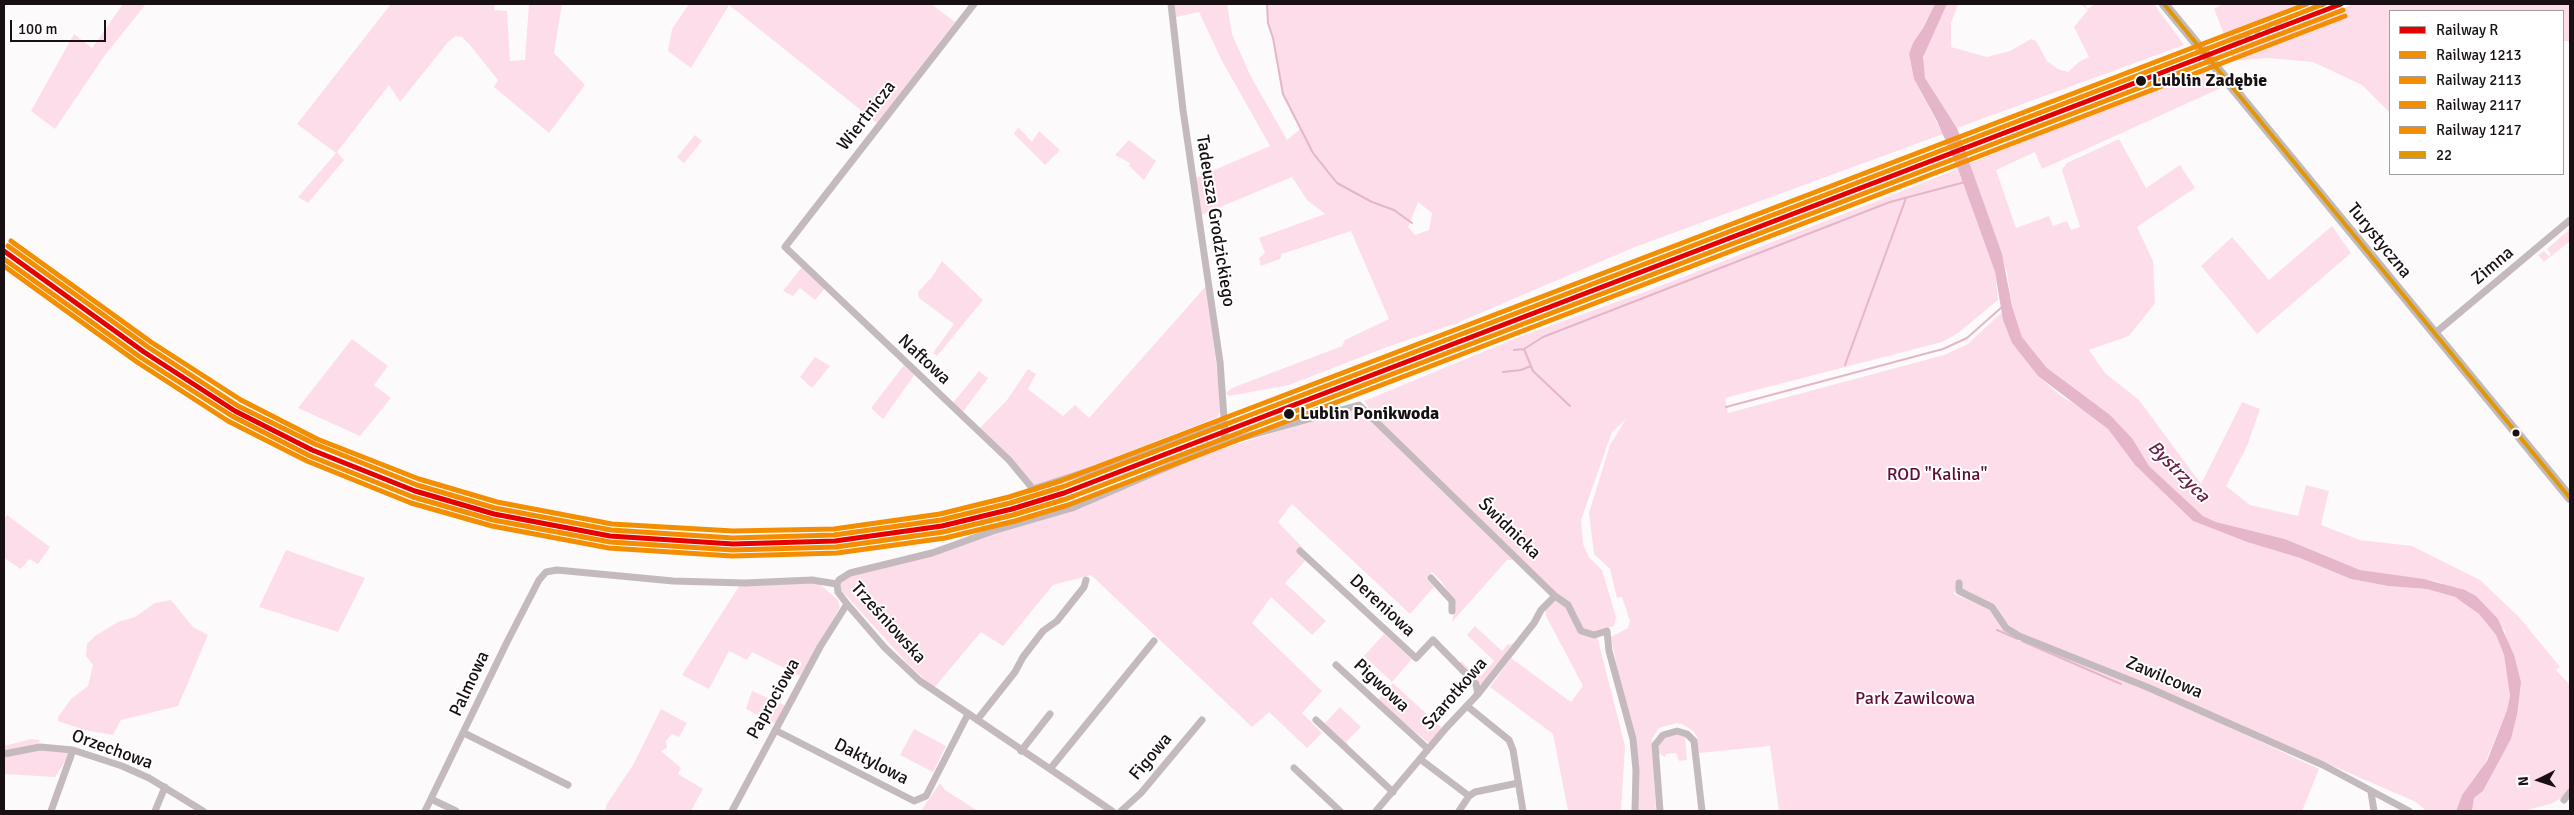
<!DOCTYPE html>
<html>
<head>
<meta charset="utf-8">
<style>
	body { margin:0 }
	#map { position:relative; width:2574px; height:815px; overflow:hidden; background:#fdfafb; font-family:Signika,sans-serif }
	canvas { display:block }
	.frame { position:absolute; inset:0; border:5px solid #181013; pointer-events:none }
	.legend { position:absolute; left:2389px; top:10px; width:175px; height:165px; box-sizing:border-box; background:#fff; border:1px solid #a39fa1; margin:0; padding:6px 9px; list-style:none; font-size:15px; color:#181013 }
	.legend li { display:flex; align-items:center; gap:10px; height:25px }
	.legend b { width:25px; border:1px solid #a39fa1 }
	.north { position:absolute; left:2514px; top:755px; width:50px; height:50px; -webkit-text-stroke:4px #fff; paint-order:stroke; rotate:266deg; font-size:14px; font-weight:700; line-height:20px; text-align:center; color:#181013 }
	.north::after { content:''; display:block; margin:auto; width:18px; height:22px; background:#181013; clip-path:polygon(50% 0,100% 100%,50% 72%,0 100%) }
	.scale { position:absolute; left:10px; top:20px; width:96px; height:22px; box-sizing:border-box; border:2px solid #181013; border-top:0; padding-left:6px; font-size:15px; line-height:18px; white-space:nowrap; color:#181013; -webkit-text-stroke:4px #fff; paint-order:stroke }
</style>
</head>
<body>
<div id="map">
<canvas width="2574" height="815"></canvas>
<div class="frame"></div>
<ul class="legend">
<li><b style="height:6px;background:#e50000"></b>Railway R</li>
<li><b style="height:6px;background:#f38e01"></b>Railway 1213</li>
<li><b style="height:6px;background:#f38e01"></b>Railway 2113</li>
<li><b style="height:6px;background:#f38e01"></b>Railway 2117</li>
<li><b style="height:6px;background:#f38e01"></b>Railway 1217</li>
<li><b style="height:6px;background:#e19702"></b>22</li>
</ul>
<div class="north">N</div>
<div class="scale">100 m</div>
</div>
<script>
const g = document.querySelector('canvas').getContext('2d');
g.lineJoin = 'round';
function fillPath(path, color) { g.fillStyle = color; g.fill(path, 'evenodd'); }
const poly = rows => new Path2D(rows.map(r => 'M' + r).join(''));
function strokePath(path, color, width, dash) { g.strokeStyle = color; g.lineWidth = width; g.lineCap = dash ? 'butt' : 'round'; g.setLineDash(dash || []); g.stroke(path); }
function drawText(font, color, halo, rows, align = 'center') {
  g.font = font + ' Signika,sans-serif'; g.lineWidth = 4; g.setLineDash([]); g.textBaseline = 'middle'; g.strokeStyle = halo; g.fillStyle = color; for (const [text, x, y, turn = 0] of rows) {
    g.save(); g.translate(x, y); g.rotate((+turn || 0) * Math.PI / 180); g.textAlign = isNaN(turn) ? turn : align; if (halo) g.strokeText(text, 0, 0); g.fillText(text, 0, 0); g.restore();
  }
}
fillPath(poly([
	[123,4,146,4,105,55,55,129,31,111,74,34,92,48],
	[391,4,495,4,494,10,507,11,510,61,525,60,529,4,562,4,554,53,585,85,549,133,494,87,498,80,469,44,462,37,456,36,448,42,400,102,389,85,337,152,344,160,308,203,298,197,336,153,297,124],
	[689,4,931,4,955,22,877,123,729,5,691,68,668,51,672,29],
	[1173,4,1227,4,1232,34,1250,75,1287,140,1300,129,1283,93,1273,38,1268,23,1267,4,1935,4,1909,54,1914,79,1943,134,1635,247,1457,323,1387,347,1289,385,1229,396,1226,393,1232,388,1342,346,1345,340,1389,319,1351,231,1282,254,1280,259,1261,266,1259,258,1265,253,1259,238,1325,214,1307,200,1292,177,1201,215,1196,178,1270,146,1221,59,1199,12,1176,17],
	[1418,202,1432,213,1429,230,1415,235,1408,227],
	[1947,4,1958,4,1951,23,1951,47,1987,57,2010,51,2031,39,2036,41,2047,61,2058,69,2068,72,2080,61,2089,57,2074,27,2088,10,2081,4,2084,4,2088,9,2095,4,2154,4,2184,45,1957,128,1925,78,1922,68,1924,53],
	[2223,4,2310,4,2226,39,2214,9],
	[2354,4,2570,4,2570,41,2563,41,2563,11,2390,11,2390,113,2362,85,2313,62,2267,58,2232,61,2231,51,2242,46],
	[2204,68,2221,88,2042,169,2035,152,1996,170,2016,228,2049,216,2053,226,2067,221,2071,230,2080,227,2062,170,2067,163,2119,139,2146,188,2180,165,2195,188,2137,227,2153,261,2155,303,2129,336,2089,350,2105,373,2139,400,2201,484,2242,402,2260,409,2247,446,2226,486,2250,505,2298,516,2306,485,2329,491,2321,525,2360,540,2412,546,2480,580,2519,617,2560,667,2556,670,2570,685,2570,788,2564,797,2550,804,2524,811,2472,811,2474,798,2483,791,2511,739,2517,715,2505,630,2440,582,2360,570,2285,539,2216,522,2203,516,2149,466,2132,438,2116,421,2047,368,2022,337,2012,306,2007,272,1969,164],
	[1018,127,1032,142,1039,131,1060,150,1045,165,1014,134],
	[695,135,702,141,684,163,677,157],
	[1129,140,1156,161,1144,180,1129,166,1130,163,1115,155],
	[1958,169,1995,272,1998,300,1958,333,1942,342,1725,398,1728,413,1944,355,1968,344,2002,312,2012,343,2038,376,2061,396,2085,410,2108,429,2135,465,2193,521,2247,542,2300,558,2351,579,2388,586,2427,589,2455,597,2479,614,2496,635,2504,655,2510,696,2507,710,2484,766,2462,795,2456,811,2426,811,2416,802,2198,707,2019,633,2006,624,1995,604,1962,589,1958,582,1954,594,1991,609,2004,629,2197,712,2319,769,2302,811,1779,811,1770,746,1699,753,1697,737,1693,731,1682,724,1676,723,1659,728,1652,739,1656,811,1637,811,1638,773,1611,637,1628,628,1630,621,1622,597,1617,598,1610,569,1594,554,1589,513,1610,445,1626,419,1612,432,1581,520,1583,544,1589,557,1602,570,1616,617,1614,626,1593,633,1582,629,1571,607,1380,424,1364,401,1519,337,1650,290],
	[2332,226,2351,253,2257,334,2201,266,2232,237,2269,280],
	[2570,229,2570,241,2544,262,2538,255,2544,251,2549,257,2551,254,2547,249],
	[942,261,983,300,937,356,933,353,954,324,919,298,918,292,932,277],
	[802,267,825,288,815,300,800,288,793,296,783,291],
	[1207,285,1219,389,1220,411,1218,417,1033,489,1014,461,980,428,1007,400,1028,369,1036,374,1028,389,1063,416,1075,405,1089,418],
	[352,339,388,366,374,385,391,398,360,436,298,408],
	[815,357,830,366,812,388,800,377],
	[904,365,915,374,883,419,871,408],
	[979,371,988,378,962,413,952,404],
	[1354,408,1360,410,1513,560,1507,560,1452,622,1454,612,1452,598,1441,581,1432,572,1426,578,1434,587,1410,614,1292,504,1278,522,1303,548,1298,553,1305,561,1285,583,1326,621,1312,635,1271,597,1252,623,1322,691,1302,713,1322,733,1307,748,1269,712,1252,727,1091,575,1053,585,1003,646,981,632,934,688,908,664,841,590,841,584,844,579,852,575,1066,513,1195,457],
	[7,515,50,547,38,564,29,559,21,569,4,558,4,520],
	[286,550,365,578,338,632,259,607],
	[818,583,838,600,840,607,800,676,752,652,747,660,729,651,709,689,682,675,740,585],
	[171,600,193,627,208,635,178,706,121,720,113,735,84,730,58,721,58,717,71,699,88,686,93,665,86,656,87,644,95,636,118,622,135,617,155,603],
	[1557,601,1569,609,1575,625,1597,636,1625,746,1621,811,1568,811,1553,734,1490,687,1511,658,1571,702,1583,686,1546,616,1545,608,1552,602],
	[1475,626,1502,651,1508,644,1510,645,1514,642,1482,685,1459,664,1461,661,1477,676,1481,676,1494,661,1467,635],
	[1384,634,1412,659,1392,682,1364,656],
	[1393,683,1442,728,1430,744,1377,701],
	[752,691,786,706,776,724,746,709],
	[1340,707,1361,727,1346,742,1348,744,1345,747,1320,719,1325,723],
	[661,709,687,723,679,737,672,734,666,741,667,748,661,751,681,768,678,774,703,789,691,811,605,811,607,804,633,765],
	[914,729,946,746,933,772,900,755],
	[1678,734,1685,736,1687,760,1679,761,1676,753,1666,754,1665,757,1658,753,1659,746,1665,737],
	[31,739,40,740,37,748,67,751,69,755,55,777,4,774,4,746],
	[940,783,945,790,978,811,921,811]
]), '#feddea');
fillPath(poly([
	[1935,4,1947,4,1923,57,1925,78,1957,128,2002,254,2012,306,2022,337,2047,368,2110,415,2132,438,2149,466,2203,516,2216,522,2285,539,2360,570,2424,579,2465,590,2476,596,2498,619,2514,655,2521,682,2517,715,2511,739,2483,791,2474,798,2472,811,2456,811,2462,795,2487,761,2507,710,2510,696,2504,655,2496,635,2479,614,2455,597,2427,589,2388,586,2351,579,2300,558,2247,542,2193,521,2135,465,2108,429,2038,376,2012,343,2003,320,1995,272,1958,169,1937,121,1914,79,1909,54,1913,43,1923,28]
]), '#e5b5c9');
strokePath(poly([
	[1267,4,1268,23,1273,38,1283,94,1313,153,1337,183,1372,202,1394,210,1412,223],
	[1514,350,1524,349],
	[1845,365,1906,198],
	[1503,372,1521,370,1531,366],
	[1570,406,1533,371,1524,349,1543,337,1890,202,1965,182],
	[1726,407,1943,349,1967,338,2002,307],
	[1997,630,2018,639],
	[2022,641,2121,684]
]), '#e5b5c9', 2);
strokePath(poly([
	[974,4,785,247,1009,460,1033,489,1138,455,1224,421],
	[1171,4,1183,110,1220,362,1225,432,1223,443],
	[2434,334,2570,220],
	[1300,551,1416,658,1433,640,1476,684,1478,694],
	[1431,578,1452,601,1452,611],
	[1959,583,1959,591,1992,607,2006,628,2019,636,2147,687,2323,765,2409,811],
	[837,584,839,580,850,573,932,553,993,531,1072,508,1223,443,1359,405,1555,596,1568,605,1581,631,1594,635,1607,631,1609,651,1633,739,1636,770,1635,811],
	[837,584,838,592,847,604,885,648,920,681,1112,811],
	[1336,665,1428,749],
	[1467,706,1509,740,1513,750,1523,811],
	[977,720,1015,672,1023,657,1043,631,1057,621,1084,587,1086,580],
	[1316,720,1393,792],
	[775,730,914,801,926,796,968,714],
	[464,733,568,785],
	[1021,751,1050,714],
	[4,754,40,747,73,750,122,766,149,778,203,811],
	[1420,759,1469,796],
	[1294,768,1340,811],
	[1050,769,1154,641],
	[2371,792,2374,811],
	[431,799,456,811],
	[2564,800,2570,792],
	[51,811,73,750],
	[155,811,165,787],
	[425,811,507,642,539,580,546,572,557,570,673,581,745,583,812,580,837,584],
	[732,811,820,647,847,604],
	[1121,811,1141,793,1202,720],
	[1376,811,1446,728,1478,694,1534,623,1541,610,1555,596],
	[1459,811,1469,796,1475,792,1518,783],
	[1660,811,1655,745,1663,735,1677,731,1687,734,1694,741,1702,811]
]), '#c4babe', 7);
strokePath(poly([
	[2164,4,2570,498]
]), '#c2b9bd', 10);
const rail = poly([
	[2220,50,2320,4]
]);
strokePath(rail, '#c0babb', 4);
strokePath(rail, '#fff', 2, [5.5]);
strokePath(poly([
	[2164,4,2570,498]
]), '#e19702', 4);
strokePath(poly([
	[4,251,144,352,235,411,312,450,415,491,494,514,610,536,733,544,835,541,942,526,1012,509,1064,493,2341,4]
]), '#e50000', 5);
strokePath(poly([
	[4,259,140,357,232,416,310,456,413,497,493,520,610,542,733,550,836,547,943,532,1013,515,1066,499,2343,10]
]), '#f38e01', 5);
strokePath(poly([
	[8,246,148,347,238,406,315,444,417,485,495,508,611,530,733,538,834,535,941,520,1010,503,1062,487,2324,4]
]), '#f38e01', 5);
strokePath(poly([
	[4,266,137,362,228,421,307,461,411,503,492,526,609,548,732,556,837,553,945,538,1015,521,1068,505,2345,16]
]), '#f38e01', 5);
strokePath(poly([
	[11,241,151,342,241,400,317,439,419,479,497,502,612,524,733,531,834,529,940,514,1009,497,1060,481,2307,4]
]), '#f38e01', 5);
for (const [x, y, r, color] of [
	[2141,81,6,"#181013"],
	[1289,414,6,"#181013"],
	[2516,433,4.5,"#181013"]
]) { const dot = new Path2D(); dot.arc(x, y, r, 0, 2 * Math.PI); g.fillStyle = color; g.fill(dot); strokePath(dot, '#fff', 2); }
drawText('bold 18px', '#181013', '#fff', [
	["Lublin Zadębie",2152,81],
	["Lublin Ponikwoda",1300,414]
], 'left');
drawText('18px', '#181013', '#fff', [
	["Wiertnicza",867,116,-52],
	["Tadeusza Grodzickiego",1215,221,81],
	["Turystyczna",2379,241,51],
	["Zimna",2493,266,-40],
	["Naftowa",924,360,43],
	["Świdnicka",1509,529,44],
	["Dereniowa",1382,606,43],
	["Trześniowska",888,623,48],
	["Zawilcowa",2164,678,23],
	["Palmowa",470,684,-65],
	["Pigwowa",1381,686,43],
	["Szarotkowa",1455,694,-49],
	["Paprociowa",774,699,-61],
	["Orzechowa",112,750,20],
	["Figowa",1151,757,-50],
	["Daktylowa",871,762,27]
]);
drawText('18px', '#5c0d38', '#fff', [
	["ROD \"Kalina\"",1937,475],
	["Park Zawilcowa",1915,699]
]);
drawText('italic 19px', '#6b1d45', '#fff', [
	["Bystrzyca",2178,472,45]
]);
</script>
</body>
</html>
